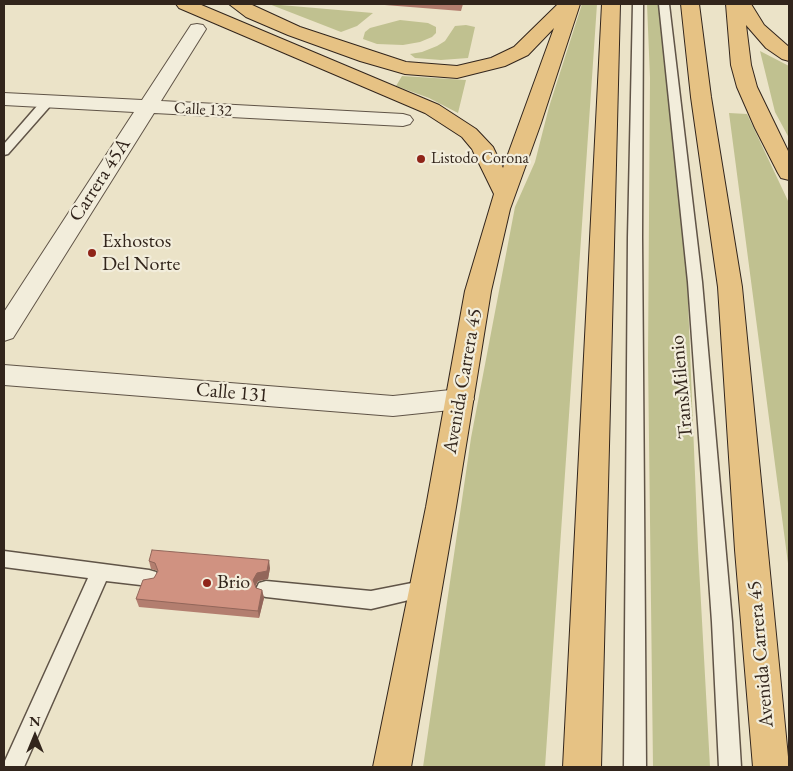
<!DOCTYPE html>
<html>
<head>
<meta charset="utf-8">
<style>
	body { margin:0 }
	#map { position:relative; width:793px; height:771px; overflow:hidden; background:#ebe3c8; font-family:"EB Garamond",serif }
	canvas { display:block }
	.frame { position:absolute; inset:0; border:5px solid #32251c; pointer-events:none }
	.north { position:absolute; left:10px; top:711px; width:50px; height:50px; -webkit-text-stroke:4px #f2eddb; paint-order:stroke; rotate:0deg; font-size:14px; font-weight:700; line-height:20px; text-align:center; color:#32251c }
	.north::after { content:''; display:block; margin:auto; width:18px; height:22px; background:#32251c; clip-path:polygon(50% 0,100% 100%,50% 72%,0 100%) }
</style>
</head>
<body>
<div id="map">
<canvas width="793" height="771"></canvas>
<div class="frame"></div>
<div class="north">N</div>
</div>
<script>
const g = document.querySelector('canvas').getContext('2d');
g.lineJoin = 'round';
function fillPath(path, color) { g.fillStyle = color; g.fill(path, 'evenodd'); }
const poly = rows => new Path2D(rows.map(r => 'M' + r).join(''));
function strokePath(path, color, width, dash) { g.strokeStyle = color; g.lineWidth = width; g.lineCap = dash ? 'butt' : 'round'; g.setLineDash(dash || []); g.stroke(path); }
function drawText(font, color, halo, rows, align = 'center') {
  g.font = font + ' "EB Garamond",serif'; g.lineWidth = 4.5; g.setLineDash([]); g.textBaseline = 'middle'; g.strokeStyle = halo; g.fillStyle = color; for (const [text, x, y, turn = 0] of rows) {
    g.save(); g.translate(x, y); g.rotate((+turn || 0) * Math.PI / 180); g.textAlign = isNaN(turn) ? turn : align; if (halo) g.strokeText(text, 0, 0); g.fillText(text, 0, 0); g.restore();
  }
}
fillPath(poly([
	[269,4,373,13,357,26,341,32],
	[582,4,597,4,545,767,423,767,471,438,515,207,535,162,549,107],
	[647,4,660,4,667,78,685,228,698,548,710,767,653,767,648,357,650,78],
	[400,20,428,23,436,27,436,33,432,37,420,42,403,45,377,44,363,39,365,32,370,28],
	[466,25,475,27,468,58,441,60,415,58,410,54,422,52,437,46,445,41,455,26],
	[760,51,789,66,789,138,775,112],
	[402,76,466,80,458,113,429,98,396,86],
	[729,113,747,114,789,203,789,571]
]), '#c0c190');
const lane = poly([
	[633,4,643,4,642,237,646,767,624,767,628,237,633,4],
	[659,4,669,4,702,282,732,622,741,767,719,767,712,622,688,282,659,4],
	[48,97,54,101,52,104,8,154,4,155,4,144,44,98,48,97],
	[4,551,149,570,156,572,159,578,156,584,149,586,106,581,24,767,4,767,4,763,88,578,4,567,4,551],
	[427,580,434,582,437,588,434,594,371,609,266,597,259,595,256,589,259,583,266,581,371,591,427,580]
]);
const street = poly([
	[197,24,203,25,206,29,161,101,403,114,410,116,413,120,410,124,403,126,154,113,13,338,4,341,4,312,134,112,4,105,4,93,142,100,191,25,197,24],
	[4,365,393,396,460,389,470,392,474,399,470,406,460,409,393,416,4,385,4,365]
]);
const highway = poly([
	[176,4,199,4,439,105,476,129,493,147,503,168,554,28,528,55,505,66,457,78,405,74,360,61,288,35,246,17,229,4,250,4,300,27,406,62,457,66,491,58,514,47,558,4,580,4,541,123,510,209,491,291,456,507,411,767,373,767,426,507,465,291,494,194,472,149,462,137,425,113,179,8,176,4],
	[602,4,620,4,601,767,563,767,602,4],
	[681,4,699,4,711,97,742,287,789,767,753,767,735,550,718,287,691,97,681,4],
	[726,4,751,4,764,25,789,47,789,61,782,59,766,48,746,25,751,65,757,87,789,153,789,180,781,178,778,173,755,128,737,87,731,65,726,4]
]);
strokePath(lane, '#605447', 3);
strokePath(street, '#605447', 2);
strokePath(highway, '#32251c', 2);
fillPath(lane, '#f2eddb');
fillPath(street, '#f2eddb');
fillPath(highway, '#e6c284');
fillPath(poly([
	[372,4,463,4,461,11],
	[149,561,270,568,268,579,258,581,255,587,256,588,262,590,264,598,259,618,139,607,136,599,154,578,158,571,151,569]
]), '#b37e6f');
fillPath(poly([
	[269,560,270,568,268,579,258,581,254,588,253,580,257,573],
	[262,590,264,598,259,618,258,611]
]), '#92665a');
const building = poly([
	[152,550,269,560,267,571,257,573,253,580,256,588,262,590,258,611,136,599,143,580,154,578,158,571,155,563,149,561,152,550]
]);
fillPath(building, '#d09281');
strokePath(building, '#92665a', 1);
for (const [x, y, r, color] of [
	[421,159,5,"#8f2418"],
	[92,253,5,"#8f2418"],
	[207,583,5,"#8f2418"]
]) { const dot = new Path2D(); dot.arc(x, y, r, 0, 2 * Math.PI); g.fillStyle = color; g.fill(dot); strokePath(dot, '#f2eddb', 2); }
drawText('16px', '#32251c', '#f2eddb', [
	["Calle 132",203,110,3]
]);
drawText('16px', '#32251c', '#f2eddb', [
	["Listodo Corona",431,159]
], 'left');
drawText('20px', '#32251c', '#f2eddb', [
	["Carrera 45A",100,180,-57],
	["Avenida Carrera 45",463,381,-80],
	["TransMilenio",682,387,-95],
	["Calle 131",232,393,5],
	["Avenida Carrera 45",761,654,-95]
]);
drawText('20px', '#32251c', '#f2eddb', [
	["Exhostos",102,242],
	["Del Norte",102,265],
	["Brio",217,583]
], 'left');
</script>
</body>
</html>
